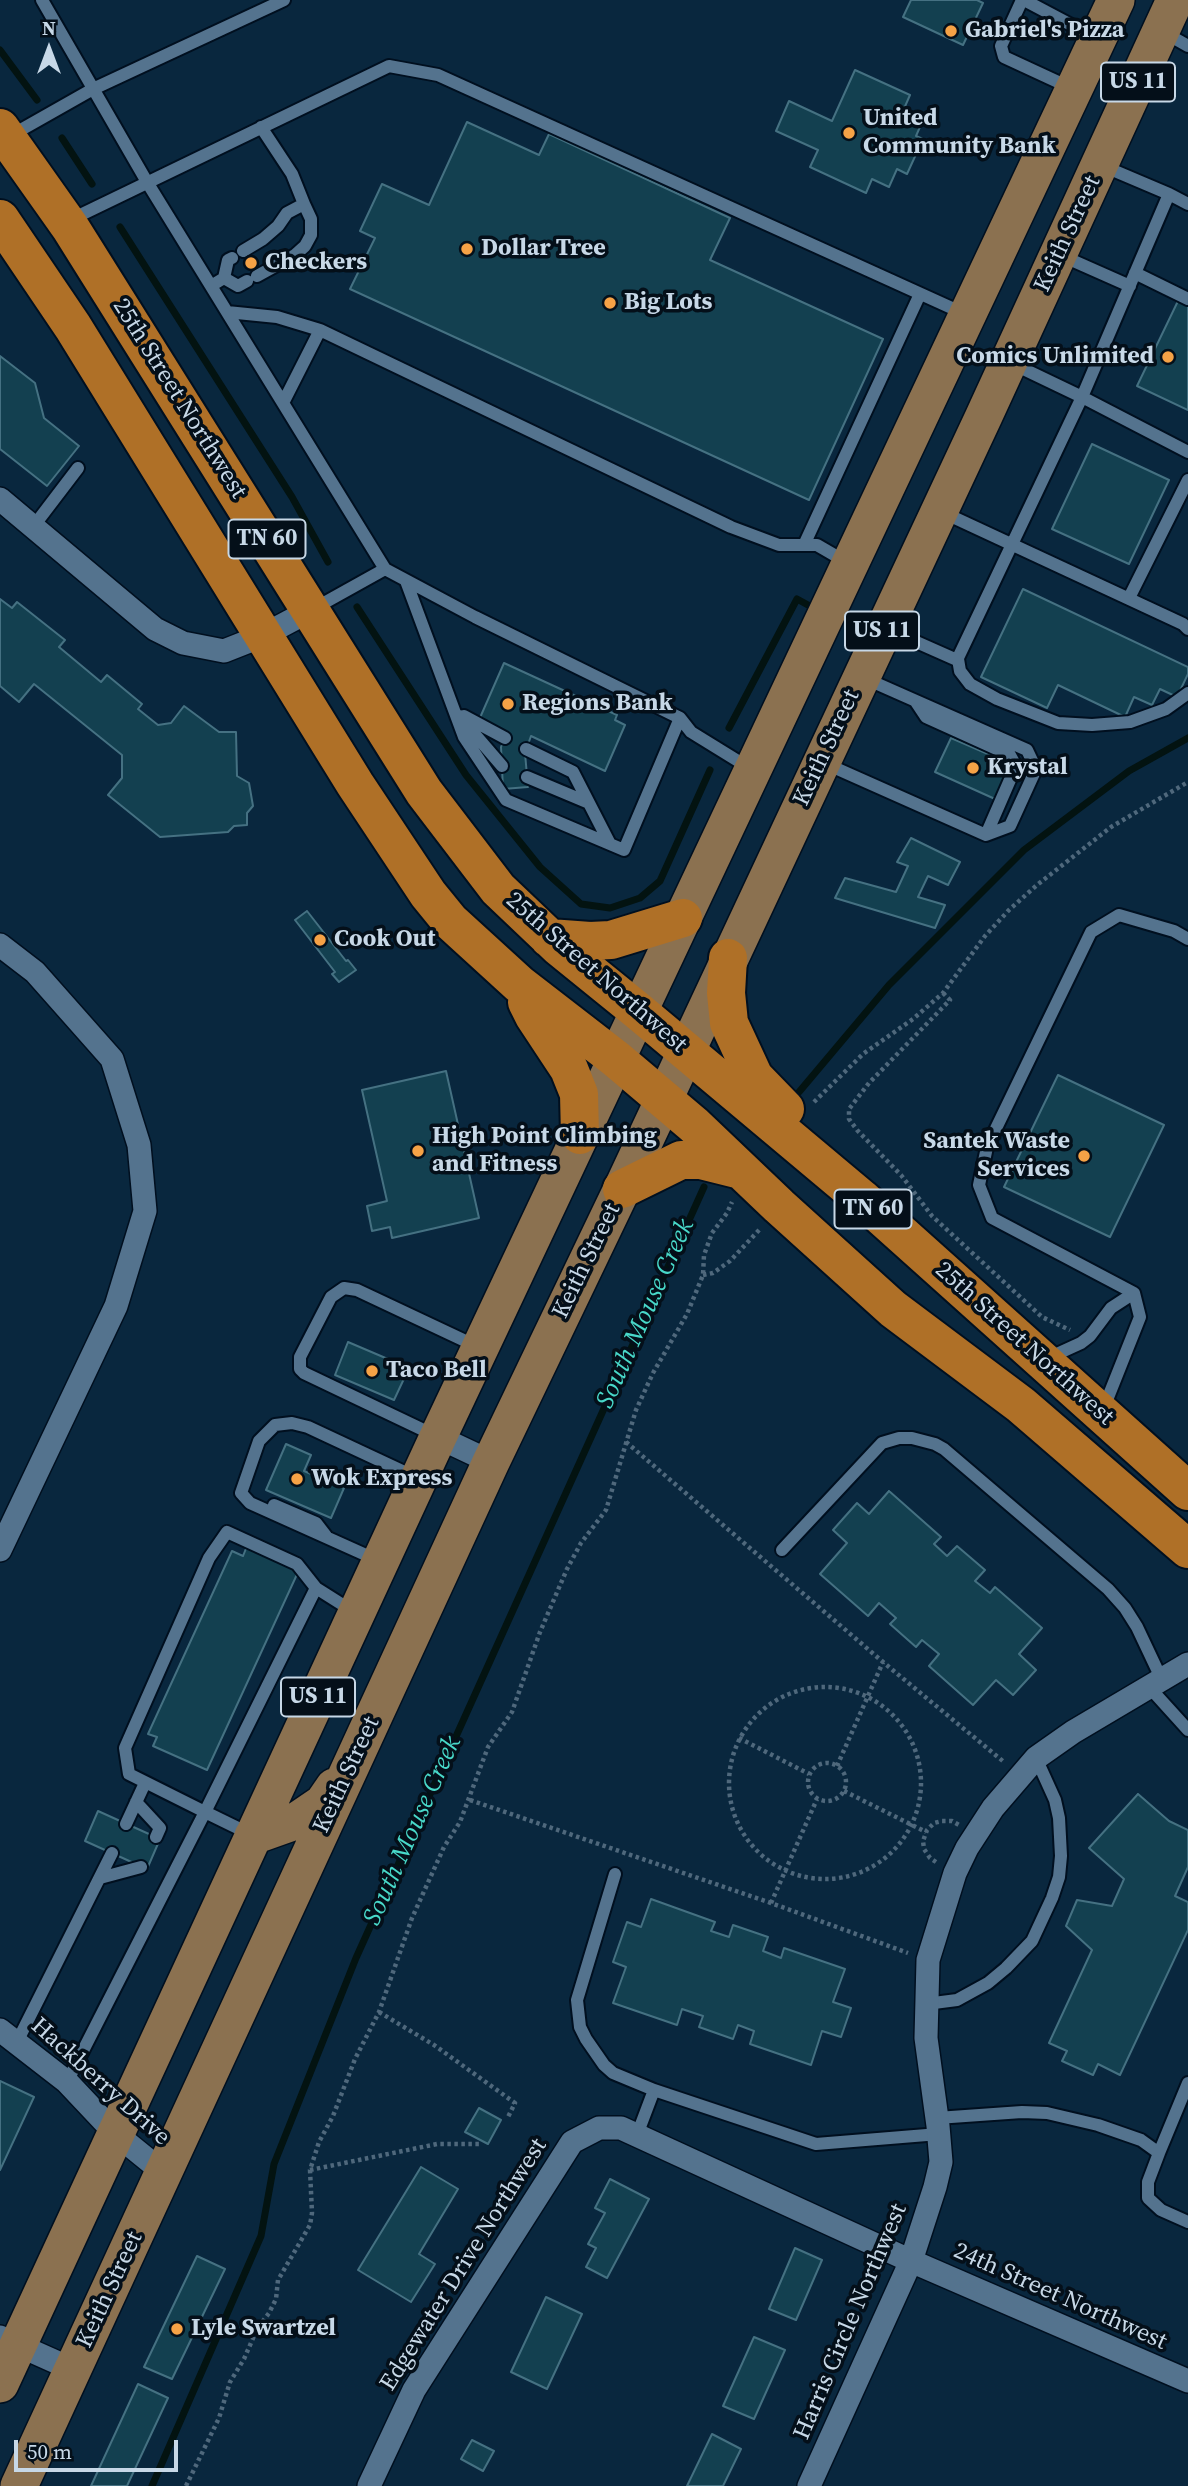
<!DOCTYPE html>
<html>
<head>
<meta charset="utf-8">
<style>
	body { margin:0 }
	#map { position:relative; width:1188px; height:2486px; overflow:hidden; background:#09273e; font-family:"Source Serif 4",serif }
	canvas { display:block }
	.north { position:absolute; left:14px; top:14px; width:70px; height:70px; -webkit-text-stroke:5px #040f19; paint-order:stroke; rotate:0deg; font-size:19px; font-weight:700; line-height:28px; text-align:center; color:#c7d8e7 }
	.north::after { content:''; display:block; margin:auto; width:24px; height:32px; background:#c7d8e7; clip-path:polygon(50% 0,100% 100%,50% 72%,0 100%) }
	.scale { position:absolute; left:14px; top:2440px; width:164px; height:32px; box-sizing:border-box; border:4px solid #c7d8e7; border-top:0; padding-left:9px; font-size:21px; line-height:24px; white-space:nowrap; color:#c7d8e7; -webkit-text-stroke:5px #040f19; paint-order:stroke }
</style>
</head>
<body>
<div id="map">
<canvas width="1188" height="2486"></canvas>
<div class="north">N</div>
<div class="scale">50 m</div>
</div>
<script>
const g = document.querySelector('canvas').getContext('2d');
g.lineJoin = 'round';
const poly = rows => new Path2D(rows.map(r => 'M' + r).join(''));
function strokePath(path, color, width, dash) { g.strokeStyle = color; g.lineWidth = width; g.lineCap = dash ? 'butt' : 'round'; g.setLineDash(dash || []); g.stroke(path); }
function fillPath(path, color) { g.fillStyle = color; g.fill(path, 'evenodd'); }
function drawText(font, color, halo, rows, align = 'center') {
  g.font = font + ' "Source Serif 4",serif'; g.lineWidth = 7; g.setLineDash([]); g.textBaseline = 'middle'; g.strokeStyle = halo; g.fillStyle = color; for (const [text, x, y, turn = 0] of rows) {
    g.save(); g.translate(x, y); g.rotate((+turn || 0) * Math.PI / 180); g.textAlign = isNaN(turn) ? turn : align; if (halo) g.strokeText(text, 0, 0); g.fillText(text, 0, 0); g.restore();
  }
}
strokePath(poly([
	[0,50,37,100],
	[62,138,92,184],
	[120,227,292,497,328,562],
	[357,607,466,775,540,867,581,904,610,908,640,898,660,881,710,770],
	[729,728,797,599,808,605],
	[799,1092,889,985,1024,850,1129,771,1188,738],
	[152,2486,261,2236,274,2164,356,1958,704,1187]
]), '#031311', 7);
const building = poly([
	[911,0,977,0,983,3,963,45,903,17,911,0],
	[855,70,910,95,903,111,923,120,916,136,923,139,907,174,897,169,889,187,872,179,866,193,810,167,818,150,776,131,789,101,832,121,855,70],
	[467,122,539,155,549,134,730,218,710,260,883,339,809,500,350,289,375,238,360,231,382,184,429,205,467,122],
	[1178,301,1188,306,1188,410,1137,386,1178,301],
	[0,356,35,383,44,418,79,446,47,486,0,449,0,356],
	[1092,444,1169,480,1129,564,1052,529,1092,444],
	[1023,589,1188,667,1188,674,1177,697,1160,689,1152,705,1134,697,1125,717,1058,685,1047,708,981,677,1023,589],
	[0,599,12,608,17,602,65,640,59,647,101,682,107,675,142,704,138,709,158,725,171,723,184,706,219,732,236,732,237,776,249,783,253,806,247,813,247,825,234,826,228,832,160,837,108,795,122,778,122,755,34,684,19,702,0,686,0,599],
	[504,663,617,715,615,720,625,725,605,771,531,736,525,753,528,787,503,789,501,747,507,732,479,720,504,663],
	[951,738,1011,764,995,799,935,772,951,738],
	[911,838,960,862,948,885,928,876,918,897,945,905,935,928,835,898,845,878,896,892,908,866,897,862,911,838],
	[307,911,346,961,348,960,356,970,339,982,332,974,335,972,295,920,307,911],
	[446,1071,479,1218,392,1238,390,1227,372,1231,367,1206,387,1201,362,1090,446,1071],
	[1058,1075,1164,1125,1110,1237,1004,1187,1058,1075],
	[348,1342,409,1368,394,1400,335,1375,348,1342],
	[286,1444,311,1455,304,1471,344,1488,331,1518,266,1490,286,1444],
	[889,1491,941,1537,934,1544,947,1556,957,1546,985,1570,975,1581,990,1593,995,1587,1042,1628,1019,1654,1036,1670,1013,1695,996,1680,973,1705,929,1666,939,1654,922,1640,916,1647,890,1624,896,1618,879,1603,868,1616,820,1574,847,1543,833,1530,857,1503,869,1514,889,1491],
	[247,1546,299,1570,207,1770,153,1746,157,1737,148,1734,232,1551,243,1556,247,1546],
	[1138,1794,1169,1821,1188,1830,1188,1867,1175,1896,1188,1902,1188,1930,1120,2075,1098,2064,1093,2075,1062,2061,1067,2051,1049,2043,1092,1950,1066,1926,1077,1900,1112,1906,1124,1879,1089,1848,1138,1794],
	[98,1811,160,1839,147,1869,85,1841,98,1811],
	[651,1899,715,1922,711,1931,729,1937,733,1925,768,1937,763,1951,781,1958,784,1948,845,1969,833,2002,851,2008,841,2037,822,2031,811,2065,750,2044,754,2031,738,2025,733,2039,699,2027,703,2016,682,2009,677,2025,613,2003,626,1967,613,1962,627,1922,641,1927,651,1899],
	[0,2081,34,2097,0,2170,0,2081],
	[479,2108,501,2120,488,2144,465,2132,479,2108],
	[421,2167,458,2189,419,2254,435,2264,411,2302,358,2270,421,2167],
	[610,2179,649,2199,607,2278,586,2267,596,2248,588,2244,605,2213,595,2208,610,2179],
	[795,2248,822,2260,796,2320,769,2309,795,2248],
	[197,2256,225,2269,172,2379,144,2367,197,2256],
	[546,2297,582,2314,547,2389,511,2372,546,2297],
	[754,2337,785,2350,754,2419,723,2406,754,2337],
	[138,2384,168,2398,127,2486,91,2486,138,2384],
	[712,2434,741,2449,723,2486,687,2486,712,2434],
	[472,2440,494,2451,483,2471,461,2459,472,2440]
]);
fillPath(building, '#134050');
strokePath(building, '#457182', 2);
const lane = poly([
	[42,0,147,182,385,569,475,617,680,718,691,732,751,769],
	[1022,0,1001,46,1004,57,1071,88],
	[1024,0,1094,37],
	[1165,33,1188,46],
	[10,136,93,89,284,0],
	[1103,166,1169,194,1082,397,1188,452],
	[1169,194,1188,204],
	[70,220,389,66,438,75,965,314],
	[243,251,263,239,278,226,287,213,304,204,292,174,261,127],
	[1060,255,1130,286],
	[1135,273,1188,299],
	[257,276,295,255,305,246,311,235,311,219,304,204],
	[224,278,238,286,247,281],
	[211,286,224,278,228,260,232,258],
	[227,312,277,317,320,330],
	[283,403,320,330,731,527,779,545,817,545,848,563],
	[942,512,1183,624,1188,629],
	[33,527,78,468],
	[804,545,920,294],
	[406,581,464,737,506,800,624,850,680,718],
	[1129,598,1188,480],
	[315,608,385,569],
	[887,629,957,660,1082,397,1011,363],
	[958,659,960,671,970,684,997,699,1058,723,1092,725,1130,722,1166,709,1188,693],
	[916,702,926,717,1010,755,1016,766,986,835],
	[459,716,502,766],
	[464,716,505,738],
	[526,749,573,772,610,844],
	[824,763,986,835,1010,826,1036,769,1027,750,864,678],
	[527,777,589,803],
	[1134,1293,992,1218,979,1185,987,1147,1091,932,1119,915,1174,931,1188,939],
	[1046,1359,1081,1343,1090,1336,1111,1308,1134,1293,1140,1317,1103,1410],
	[436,1436,304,1373,300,1369,300,1357,331,1297,344,1288,357,1290,476,1346],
	[274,1505,316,1523,326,1536],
	[782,1550,882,1443,899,1438,912,1438,935,1444,944,1449,1108,1589,1125,1608,1137,1627,1162,1680],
	[377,1560,250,1503,241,1493,259,1441,275,1425,292,1423,308,1427,415,1477],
	[316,1588,205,1812,129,1774,125,1748,209,1558,227,1532,297,1564,316,1588,354,1612],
	[1150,1688,1188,1730],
	[136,1802,160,1828,156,1837],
	[126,1824,145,1783],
	[615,1874,577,2000,580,2027,586,2039,604,2065,613,2073,654,2090,816,2144,939,2134],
	[100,1878,141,1867],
	[926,2004,957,2000,988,1983,1006,1968,1032,1941,1052,1898,1059,1877,1061,1856,1059,1818,1055,1800,1036,1758],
	[17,2042,112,1853],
	[67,2082,205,1812,250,1834],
	[937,2118,1022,2112,1047,2113,1098,2125,1141,2140,1159,2153,1148,2182,1148,2198,1161,2210,1188,2222],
	[637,2135,654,2090],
	[1159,2153,1188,2083]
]);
const street = poly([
	[0,499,155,629,183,643,224,651,262,636,311,610],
	[0,945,35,972,112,1059,139,1145,145,1211,116,1306,0,1550],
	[438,1437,491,1462],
	[0,2030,67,2082,116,2134,164,2173],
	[0,2337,74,2370],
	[369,2486,414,2390,572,2142,599,2128,621,2128,911,2261,1188,2381],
	[809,2486,911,2261,935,2187,941,2162,938,2126,926,2038,928,1960,955,1873,967,1848,993,1808,1036,1758,1073,1732,1188,1664]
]);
const primary = poly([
	[253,1836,298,1820,323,1803,334,1787],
	[0,2384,438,1437,1116,0],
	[19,2486,491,1462,622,1189,983,418,1175,0]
]);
const highway = poly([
	[0,128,70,227,424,792,498,889,559,947,638,1011,861,1198,1188,1491],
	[0,219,73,327,355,784,428,894,450,921,519,984,616,1059,694,1125,779,1206,893,1309,1021,1405,1188,1549],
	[549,938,590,941,611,940,683,918],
	[728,958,726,993,729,1023,754,1077,785,1109],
	[527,1002,534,1016,569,1069,579,1094,580,1135],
	[622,1189,681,1160,701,1160,741,1170]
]);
strokePath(lane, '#000f1f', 16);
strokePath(street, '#000f1f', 26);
strokePath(primary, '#000f1f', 40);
strokePath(highway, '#000f1f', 42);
strokePath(poly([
	[943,993,950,1000,869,1083,849,1109,849,1119,857,1130,901,1175,932,1216,1042,1317,1070,1330],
	[814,1102,863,1054,913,1019,943,993,985,936,1009,910,1037,885,1111,827,1188,782],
	[703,1275,713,1273,730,1261,761,1228],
	[626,1442,883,1662,1004,1762],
	'729 1783a96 96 0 1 1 192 0a96 96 0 1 1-192 0Z',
	[739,1738,809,1774],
	'808 1782a19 19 0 1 1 38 0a19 19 0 1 1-38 0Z',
	[837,1766,883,1662],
	[844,1791,926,1832],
	[470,1800,771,1903,908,1953],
	[936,1862,930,1858,924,1849,923,1841,927,1830,934,1823,942,1821,952,1821,959,1825],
	[771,1903,817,1799],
	[379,2012,434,2045,515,2103,508,2117],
	[310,2170,437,2144,482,2144],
	[186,2486,219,2418,230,2382,244,2359,257,2329,269,2313,276,2299,278,2280,310,2225,312,2213,310,2170,319,2142,333,2116,355,2059,379,2012,412,1918,444,1847,460,1822,488,1747,512,1712,540,1632,567,1569,581,1543,606,1510,636,1410,653,1373,687,1314,703,1275,704,1255,712,1233,727,1213,732,1202]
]), '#4f687c', 4.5, [3.5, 3.5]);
strokePath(lane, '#54738e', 12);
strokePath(street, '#54738e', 23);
strokePath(primary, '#8b7150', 37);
strokePath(highway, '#af7027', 38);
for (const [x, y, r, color] of [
	[951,31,7,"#f5a246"],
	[849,133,7,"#f5a246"],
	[467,249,7,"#f5a246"],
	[251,263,7,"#f5a246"],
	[610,303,7,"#f5a246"],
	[1168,357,7,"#f5a246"],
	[508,704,7,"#f5a246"],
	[973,768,7,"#f5a246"],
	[320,940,7,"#f5a246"],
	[418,1151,7,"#f5a246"],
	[1084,1156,7,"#f5a246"],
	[372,1371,7,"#f5a246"],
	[297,1479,7,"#f5a246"],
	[177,2329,7,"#f5a246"]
]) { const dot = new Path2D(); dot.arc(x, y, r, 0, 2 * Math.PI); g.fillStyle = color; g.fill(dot); strokePath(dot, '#040f19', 2.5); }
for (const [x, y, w] of [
	[1138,82,74],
	[267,539,77],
	[882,631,74],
	[873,1209,77],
	[318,1697,74]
]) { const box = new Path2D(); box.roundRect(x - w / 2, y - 19.5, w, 39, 5); g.fillStyle = '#040f19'; g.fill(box); strokePath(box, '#c7d8e7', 2); }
drawText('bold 23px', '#c7d8e7', null, [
	["US 11",1138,82],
	["TN 60",267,539],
	["US 11",882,631],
	["TN 60",873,1209],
	["US 11",318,1697]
]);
drawText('bold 24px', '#c7d8e7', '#040f19', [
	["Gabriel's Pizza",965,31],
	["United",863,119],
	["Community Bank",863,147],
	["Dollar Tree",481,249],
	["Checkers",265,263],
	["Big Lots",624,303],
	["Comics Unlimited",1154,357,"right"],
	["Regions Bank",522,704],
	["Krystal",987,768],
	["Cook Out",334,940],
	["High Point Climbing",432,1137],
	["and Fitness",432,1165],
	["Santek Waste",1070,1142,"right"],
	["Services",1070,1170,"right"],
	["Taco Bell",386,1371],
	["Wok Express",311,1479],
	["Lyle Swartzel",191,2329]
], 'left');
drawText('24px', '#c7d8e7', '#040f19', [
	["Keith Street",1068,234,-65],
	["25th Street Northwest",179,399,58],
	["Keith Street",827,748,-65],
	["25th Street Northwest",596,973,41],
	["Keith Street",587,1261,-64],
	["25th Street Northwest",1024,1344,42],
	["Keith Street",347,1775,-65],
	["Hackberry Drive",100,2082,42],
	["Edgewater Drive Northwest",464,2265,-58],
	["Keith Street",110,2290,-65],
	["24th Street Northwest",1060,2297,24],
	["Harris Circle Northwest",851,2322,-67]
]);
drawText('italic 26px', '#48d8c9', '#040f19', [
	["South Mouse Creek",646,1314,-66],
	["South Mouse Creek",413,1831,-66]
]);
</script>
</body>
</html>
